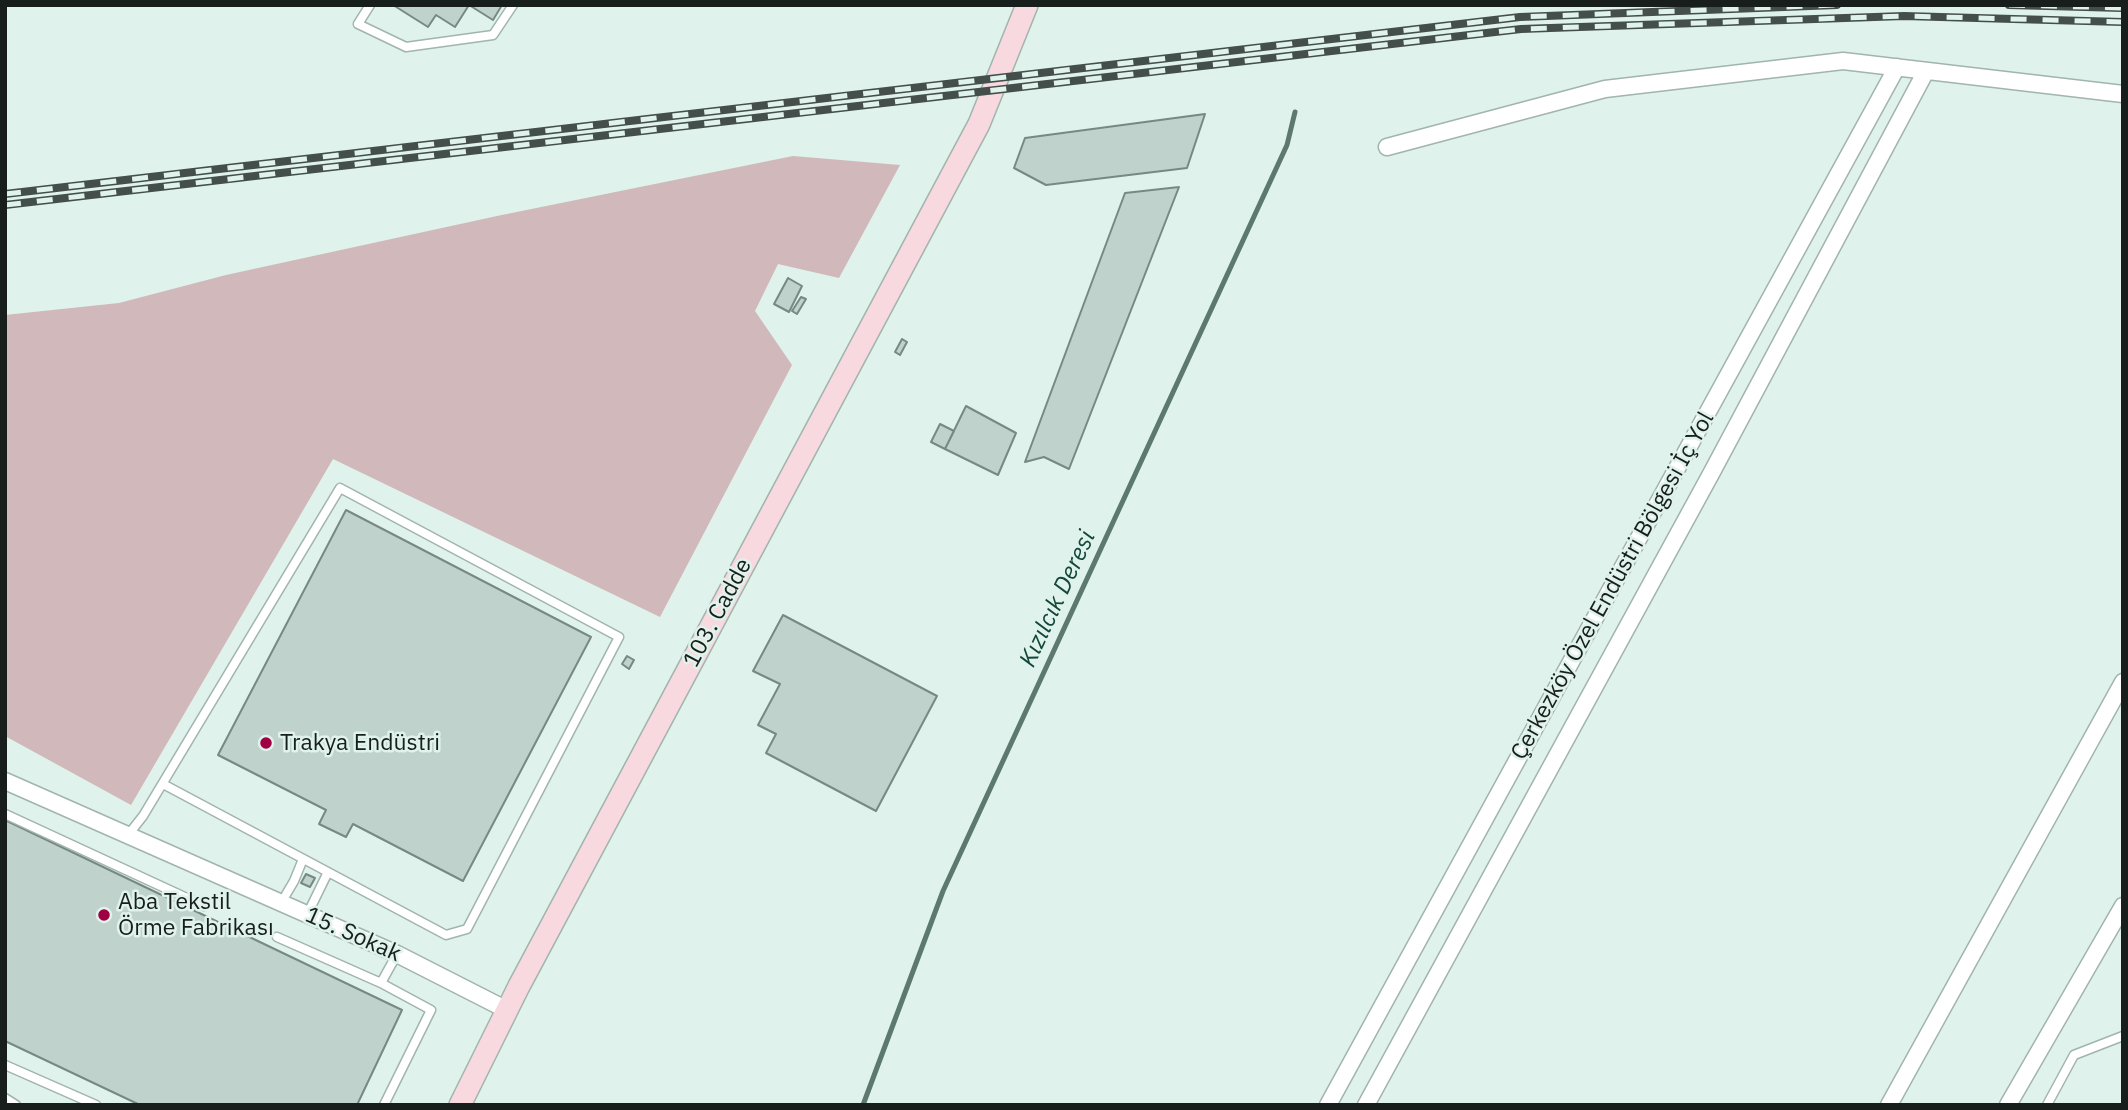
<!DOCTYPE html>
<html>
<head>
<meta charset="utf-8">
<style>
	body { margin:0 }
	#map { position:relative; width:2128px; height:1110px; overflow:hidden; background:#dff2eb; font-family:"IBM Plex Sans",sans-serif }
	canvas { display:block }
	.frame { position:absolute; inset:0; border:7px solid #171e1c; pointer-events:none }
</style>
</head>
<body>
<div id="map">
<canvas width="2128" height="1110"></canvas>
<div class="frame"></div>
</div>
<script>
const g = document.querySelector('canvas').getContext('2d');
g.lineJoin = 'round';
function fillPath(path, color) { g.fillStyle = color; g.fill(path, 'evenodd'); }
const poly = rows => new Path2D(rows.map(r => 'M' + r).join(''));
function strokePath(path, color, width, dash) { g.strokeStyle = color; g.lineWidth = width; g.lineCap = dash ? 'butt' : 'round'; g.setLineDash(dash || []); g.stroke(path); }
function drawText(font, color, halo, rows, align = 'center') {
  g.font = font + ' "IBM Plex Sans",sans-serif'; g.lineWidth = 5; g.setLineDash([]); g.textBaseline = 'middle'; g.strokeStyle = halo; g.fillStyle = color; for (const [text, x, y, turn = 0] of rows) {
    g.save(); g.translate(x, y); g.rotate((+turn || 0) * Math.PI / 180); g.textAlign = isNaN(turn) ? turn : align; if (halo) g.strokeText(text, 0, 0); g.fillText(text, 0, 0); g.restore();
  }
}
fillPath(poly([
	[793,156,900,165,839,278,778,264,755,311,792,365,660,617,333,459,131,805,5,736,5,315,119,303,226,275,497,216]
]), '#d0b8bb');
strokePath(poly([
	[863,1105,943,891,1287,145,1295,112]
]), '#5c786f', 5);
const building = poly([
	[393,5,502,5,493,20,469,5,455,27,436,15,428,27,393,5],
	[1205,114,1187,168,1046,185,1014,168,1025,138,1205,114],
	[1179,187,1069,469,1044,457,1025,462,1125,193,1179,187],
	[788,278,802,286,789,312,774,304,788,278],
	[801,297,806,299,797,314,792,311,801,297],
	[902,339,907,342,900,355,895,352,902,339],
	[966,406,1016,433,998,475,945,449,966,406],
	[940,424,954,431,945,449,931,442,940,424],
	[346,510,591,637,463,881,353,824,346,837,319,824,326,810,218,755,346,510],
	[783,615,937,696,876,811,766,753,776,734,758,725,780,684,753,671,783,615],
	[627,656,634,660,629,669,622,664,627,656],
	[5,820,402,1010,357,1105,140,1105,5,1041,5,820],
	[306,874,315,878,310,887,301,883,306,874]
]);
fillPath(building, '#bfd2cc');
strokePath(building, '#778983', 2);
const lane = poly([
	[370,5,358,24,406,47,493,35,513,5],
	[5,814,204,906],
	[128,835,143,816,340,488,619,637,467,929,446,935,163,784],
	[281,903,294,881,303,859],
	[307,915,328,872],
	[277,937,381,983],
	[5,1065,96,1105],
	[5,1098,16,1105],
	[384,1105,431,1010,381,983,397,954],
	[2047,1105,2074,1055,2123,1036]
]);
const street = poly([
	[1387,147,1605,89,1843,61,2123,94],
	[5,781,397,954,507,1010],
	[1328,1105,1897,67],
	[1366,1105,1712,472,1926,71],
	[1889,1105,2123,682],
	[2008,1105,2123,906]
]);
const secondary = poly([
	[460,1105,519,986,979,124,1027,5]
]);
strokePath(lane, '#a1b4ad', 11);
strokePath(street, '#a1b4ad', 19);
strokePath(secondary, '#a1b4ad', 24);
strokePath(lane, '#fff', 8);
strokePath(street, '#fff', 16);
strokePath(secondary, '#f7d9df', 21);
const rail = poly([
	[2009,5,2123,8],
	[5,194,1520,17,1837,5],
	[5,205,1521,29,1904,16,2123,22]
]);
strokePath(rail, '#444e4b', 8);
strokePath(rail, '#dff2eb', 5, [16]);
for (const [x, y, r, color] of [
	[266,743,7,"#9f0041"],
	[104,915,7,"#9f0041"]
]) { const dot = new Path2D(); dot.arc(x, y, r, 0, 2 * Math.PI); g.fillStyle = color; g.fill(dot); strokePath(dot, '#dff2eb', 2.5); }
drawText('23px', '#171e1c', '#dff2eb', [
	["Çerkezköy Özel Endüstri Bölgesi İç Yol",1613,586,-61],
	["103. Cadde",718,613,-62],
	["15. Sokak",353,935,24]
]);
drawText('23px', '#171e1c', '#dff2eb', [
	["Trakya Endüstri",280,743],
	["Aba Tekstil",118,902],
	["Örme Fabrikası",118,928]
], 'left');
drawText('italic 24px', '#134739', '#dff2eb', [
	["Kızılcık Deresi",1058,599,-65]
]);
</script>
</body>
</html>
